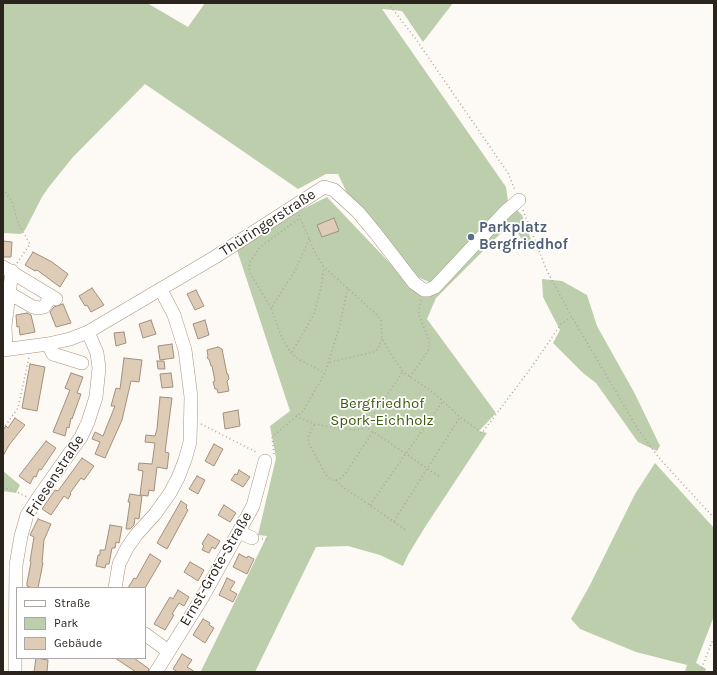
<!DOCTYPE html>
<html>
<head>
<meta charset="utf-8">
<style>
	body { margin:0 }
	#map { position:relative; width:717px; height:675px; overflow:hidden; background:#fdf9f4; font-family:Karla,sans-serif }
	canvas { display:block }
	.frame { position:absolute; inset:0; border:4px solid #2b241c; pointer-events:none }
	.legend { position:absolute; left:16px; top:587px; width:130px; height:72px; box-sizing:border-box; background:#fff; border:1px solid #aaa7a4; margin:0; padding:5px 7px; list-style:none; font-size:12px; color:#2b241c }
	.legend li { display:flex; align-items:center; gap:8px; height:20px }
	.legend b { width:20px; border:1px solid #aaa7a4 }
</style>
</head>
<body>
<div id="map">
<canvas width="717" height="675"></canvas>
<div class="frame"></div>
<ul class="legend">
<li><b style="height:5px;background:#fff"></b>Straße</li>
<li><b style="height:11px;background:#bdceac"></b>Park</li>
<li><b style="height:11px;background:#dfccb7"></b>Gebäude</li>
</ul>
</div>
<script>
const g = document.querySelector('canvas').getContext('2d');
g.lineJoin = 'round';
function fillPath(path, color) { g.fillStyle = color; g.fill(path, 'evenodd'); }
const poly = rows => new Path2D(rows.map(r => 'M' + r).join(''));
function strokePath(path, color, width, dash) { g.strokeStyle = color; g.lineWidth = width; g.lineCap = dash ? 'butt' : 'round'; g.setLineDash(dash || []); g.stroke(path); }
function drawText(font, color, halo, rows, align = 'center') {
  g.font = font + ' Karla,sans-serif'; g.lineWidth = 3.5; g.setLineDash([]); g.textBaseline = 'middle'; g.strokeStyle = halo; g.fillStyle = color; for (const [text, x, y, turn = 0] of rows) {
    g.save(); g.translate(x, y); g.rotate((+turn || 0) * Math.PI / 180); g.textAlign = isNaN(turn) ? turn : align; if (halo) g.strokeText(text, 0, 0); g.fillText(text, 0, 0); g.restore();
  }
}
fillPath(poly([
	[3,3,147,3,188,27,205,3,453,3,423,42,402,11,382,9,506,187,508,201,522,215,534,248,529,250,511,223,436,298,427,319,496,413,479,431,487,433,425,527,408,555,403,566,380,555,348,546,316,547,255,672,201,671,267,536,258,535,276,458,270,426,290,411,237,250,297,212,327,197,422,297,432,295,429,282,418,277,347,193,338,174,326,174,298,189,145,84,73,157,48,188,42,197,25,230,21,234,3,233],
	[542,279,562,281,587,295,597,326,635,394,660,446,657,451,638,442,596,383,583,373,553,343,560,330,543,297],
	[655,463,714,528,714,616,696,663,706,669,705,672,685,672,687,665,636,652,580,629,571,619,590,585,635,494],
	[3,471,20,485,16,493,3,491]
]), '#bdceac');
const building = poly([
	[334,218,339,231,322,237,317,225,334,218],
	[3,241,12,242,11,257,3,257,3,241],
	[33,252,52,262,68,274,60,287,37,270,35,271,25,265,33,252],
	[92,288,104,305,91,312,87,305,85,306,79,296,92,288],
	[196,290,204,306,195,310,187,294,196,290],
	[63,304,71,323,56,327,50,312,54,307,63,304],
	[27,313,31,315,35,332,20,335,19,326,17,327,16,315,27,313],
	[151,320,156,334,143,338,139,324,151,320],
	[205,320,209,335,198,339,193,324,205,320],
	[124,332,126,343,116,346,114,333,124,332],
	[172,344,174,358,160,360,158,346,172,344],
	[218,347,222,349,227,374,228,374,229,379,227,381,229,391,218,393,217,389,215,389,213,382,215,381,212,366,211,366,209,359,207,358,208,356,207,350,218,347],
	[124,358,142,360,139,382,131,381,122,420,105,458,95,454,100,442,92,439,95,432,103,436,115,406,111,406,116,388,120,389,124,358],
	[157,361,164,361,165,369,158,369,157,361],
	[30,364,45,367,37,411,22,408,30,364],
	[71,373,83,377,77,393,81,394,72,419,71,418,69,428,67,427,65,436,53,432,70,390,65,388,71,373],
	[171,373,173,387,162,388,160,374,171,373],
	[160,397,172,398,165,452,169,453,167,469,157,467,154,491,149,490,148,496,140,495,143,471,138,470,139,463,152,464,155,443,145,442,146,435,155,436,157,429,160,397],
	[238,410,240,426,225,429,223,413,238,410],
	[15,418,25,425,9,445,3,456,3,430,6,426,8,428,15,418],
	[46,441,56,448,41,470,39,469,36,477,34,476,30,484,19,476,46,441],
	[214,444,223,449,214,466,205,461,214,444],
	[82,458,94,466,84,480,81,478,70,493,71,494,68,499,64,496,51,515,42,509,55,490,58,491,82,458],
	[239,470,250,477,243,487,231,480,235,474,237,475,239,470],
	[197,476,205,480,198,494,189,489,197,476],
	[130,494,142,496,139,519,135,518,134,525,130,529,126,529,130,502,128,502,130,494],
	[181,501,187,505,186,508,188,510,167,549,157,543,181,501],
	[224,505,236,513,230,522,218,515,224,505],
	[38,519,51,524,44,540,42,563,43,563,38,588,32,588,27,586,27,583,31,562,30,561,34,537,30,535,38,519],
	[110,525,122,527,119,543,116,542,115,548,112,548,109,564,106,564,105,568,96,566,98,555,100,555,100,550,105,550,110,525],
	[208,534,220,541,215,549,212,547,209,553,202,550,204,546,202,544,208,534],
	[150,554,161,561,145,588,128,588,134,578,136,579,150,554],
	[239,554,247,558,248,556,254,559,247,574,233,567,239,554],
	[190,562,204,570,198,581,184,572,190,562],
	[227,578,235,582,230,590,237,594,233,602,219,595,227,578],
	[178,590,189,597,184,606,179,603,172,614,174,615,165,630,154,624,170,597,173,599,178,590],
	[203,619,210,623,209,625,214,628,205,643,193,635,203,619],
	[182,654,192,660,187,667,195,672,178,672,173,669,182,654],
	[36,658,48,660,47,672,34,672,36,658],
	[115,658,134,658,149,669,148,672,136,672,115,658]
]);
fillPath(building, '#dfccb7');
strokePath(building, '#a1907c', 1);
const minor = poly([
	[3,267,56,299],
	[9,293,33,307,39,308,44,307,51,296],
	[48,344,53,354,82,363],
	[6,349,5,326,12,271],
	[3,350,48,344,70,339,88,332,215,257,324,187,334,190,358,212,377,235,414,283,424,290,428,290,435,287,505,212,519,200],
	[239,532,252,538],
	[115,588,119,564,127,548,136,535,155,514,170,493,178,478,185,460,190,442,191,397,185,350,174,315,161,290],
	[145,634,168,651],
	[15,672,16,565,21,536,27,515,38,498,81,437,88,422,96,397,99,368,97,353,88,332],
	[156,672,202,598,253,506,265,461]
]);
strokePath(minor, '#a79581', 14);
strokePath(poly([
	[388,3,415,38,508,173,515,190],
	[3,189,12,201,18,223,30,244,17,263],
	[523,210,547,271,572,317,639,431,660,459,714,518],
	[299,215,316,255,324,267,378,316,381,320,382,338,389,351,403,372,434,393,460,417,482,433,531,368,561,324,572,317],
	[309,239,295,271,271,308,282,338,291,353,298,359,325,373],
	[271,308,250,273,249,267,250,262,260,247,300,218],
	[292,352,314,314,321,288,324,267],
	[330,362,374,352,378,349,382,338],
	[410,377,428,351,429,346,429,340,419,315,419,310,421,299],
	[296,416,314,424,336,428,354,430,361,429,365,426,403,372],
	[201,424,258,453],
	[314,425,309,435,308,439,309,444,326,475,332,480,336,480,340,479,345,474,373,432],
	[365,426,440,477],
	[3,429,18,408,29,357],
	[274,454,272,437,303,411,325,373,339,328,348,287],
	[336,480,340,485,406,530],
	[3,487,17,492,27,497],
	[370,505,443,401],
	[394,521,460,417],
	[262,539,270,540],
	[700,672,714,637]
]), '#aba6a0', 1.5, [1, 3]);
strokePath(minor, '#fff', 13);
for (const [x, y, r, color] of [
	[471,237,4,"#5c6f8a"]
]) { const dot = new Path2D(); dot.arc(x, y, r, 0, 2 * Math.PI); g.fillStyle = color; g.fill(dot); strokePath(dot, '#fff', 1.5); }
drawText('15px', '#2b241c', '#fff', [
	["Thüringerstraße",268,223,-33],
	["Friesenstraße",55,476,-57],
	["Ernst-Grote-Straße",216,569,-60]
]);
drawText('bold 15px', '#4e5e75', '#fff', [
	["Parkplatz",479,228],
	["Bergfriedhof",479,245]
], 'left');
drawText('15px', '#3d590a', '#fff', [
	["Bergfriedhof",382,404],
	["Spork-Eichholz",382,421]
]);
</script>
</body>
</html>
